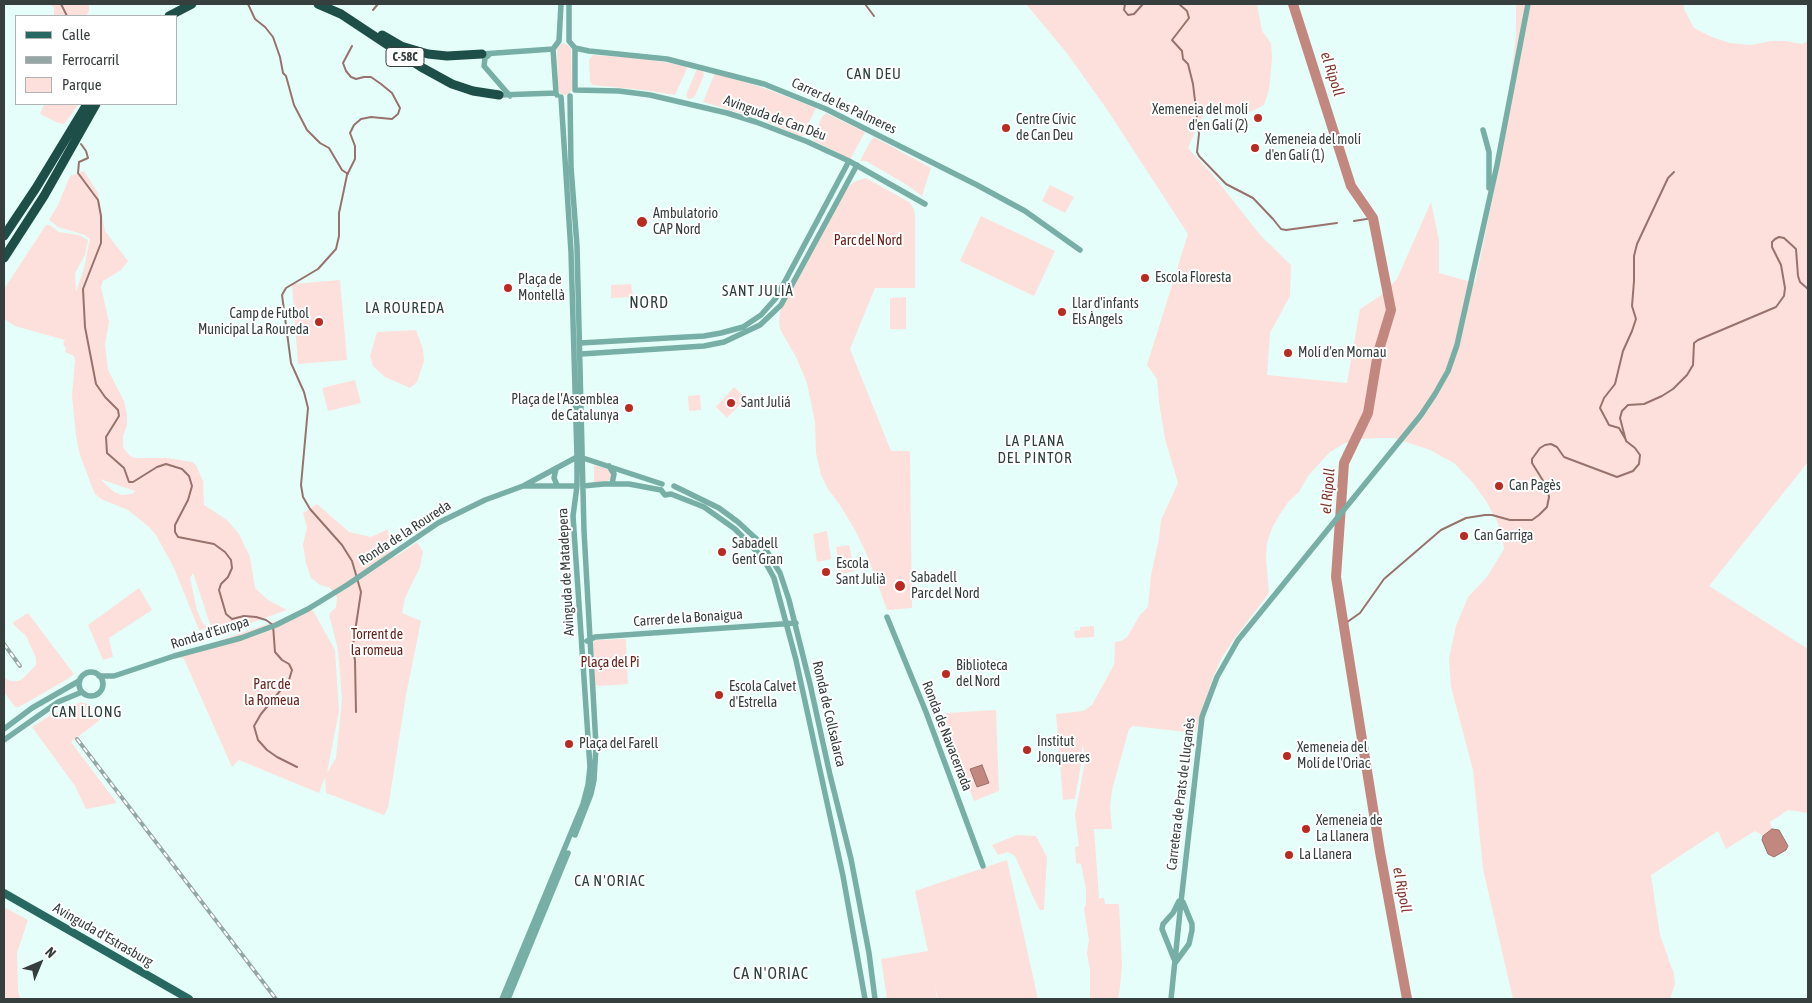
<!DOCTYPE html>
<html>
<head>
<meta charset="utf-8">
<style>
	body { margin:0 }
	#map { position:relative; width:1812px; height:1003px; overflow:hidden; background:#e5fef9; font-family:"Asap Condensed",sans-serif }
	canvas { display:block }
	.frame { position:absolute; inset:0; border:5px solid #363f3e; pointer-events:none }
	.legend { position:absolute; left:15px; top:15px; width:162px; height:90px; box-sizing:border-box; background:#fff; border:1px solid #afb2b2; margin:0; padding:6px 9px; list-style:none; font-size:15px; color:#363f3e }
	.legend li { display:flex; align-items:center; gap:10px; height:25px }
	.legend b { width:25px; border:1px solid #afb2b2 }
	.north { position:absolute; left:15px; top:938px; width:50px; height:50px; -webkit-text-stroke:4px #fff; paint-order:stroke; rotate:45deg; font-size:14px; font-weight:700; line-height:20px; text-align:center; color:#363f3e }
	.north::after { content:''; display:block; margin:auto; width:18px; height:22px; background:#363f3e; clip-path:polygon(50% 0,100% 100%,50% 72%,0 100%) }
</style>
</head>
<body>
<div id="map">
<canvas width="1812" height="1003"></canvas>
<div class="frame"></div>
<ul class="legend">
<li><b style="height:6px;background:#276961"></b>Calle</li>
<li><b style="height:6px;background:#95a7a4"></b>Ferrocarril</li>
<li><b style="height:14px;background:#fde0db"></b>Parque</li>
</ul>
<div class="north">N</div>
</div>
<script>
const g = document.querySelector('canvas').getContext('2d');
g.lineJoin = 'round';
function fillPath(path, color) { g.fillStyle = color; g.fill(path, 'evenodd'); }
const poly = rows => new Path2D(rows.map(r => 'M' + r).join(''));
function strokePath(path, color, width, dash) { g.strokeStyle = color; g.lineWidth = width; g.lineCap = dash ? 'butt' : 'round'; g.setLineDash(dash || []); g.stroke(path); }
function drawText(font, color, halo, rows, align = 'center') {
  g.font = font + ' "Asap Condensed",sans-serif'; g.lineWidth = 4; g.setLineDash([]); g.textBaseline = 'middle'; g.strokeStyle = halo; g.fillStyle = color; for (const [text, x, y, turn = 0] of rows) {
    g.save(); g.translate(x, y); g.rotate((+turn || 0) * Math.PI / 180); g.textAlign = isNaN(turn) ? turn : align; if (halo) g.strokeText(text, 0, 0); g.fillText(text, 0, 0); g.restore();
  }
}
fillPath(poly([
	[50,4,89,4,89,11,86,16,78,15,76,16,54,16,54,8],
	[1026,4,1257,4,1262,31,1271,43,1272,58,1269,90,1264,105,1250,112,1218,111,1204,114,1196,129,1188,148,1212,174,1261,236,1291,265,1290,296,1270,333,1267,375,1347,383,1360,309,1380,296,1397,279,1431,202,1439,240,1439,273,1475,283,1499,167,1516,37,1516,4,1684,4,1684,9,1694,28,1712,37,1730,43,1751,45,1771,41,1785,41,1802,44,1808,41,1808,462,1709,586,1808,649,1808,813,1788,810,1770,822,1772,829,1763,836,1755,831,1726,849,1718,831,1651,875,1660,935,1674,974,1675,984,1670,999,1513,999,1483,869,1473,770,1451,687,1449,658,1456,626,1468,597,1487,577,1504,549,1502,535,1497,521,1486,501,1473,483,1454,463,1430,450,1394,438,1378,438,1360,439,1343,444,1330,452,1308,476,1299,492,1289,501,1280,514,1272,528,1267,543,1266,558,1269,593,1232,642,1221,659,1213,677,1195,733,1133,726,1129,729,1112,790,1110,806,1112,829,1094,829,1099,898,1104,898,1105,904,1119,904,1122,965,1120,987,1118,999,1090,998,1090,970,1087,953,1089,940,1084,909,1086,904,1086,889,1081,864,1076,863,1075,847,1079,846,1075,815,1086,756,1082,745,1082,759,1075,799,1063,800,1056,714,1083,711,1092,705,1114,665,1115,642,1121,641,1127,637,1140,615,1148,607,1151,575,1159,539,1161,520,1178,483,1165,439,1159,402,1157,379,1147,365,1188,234,1106,108,1066,52],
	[564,43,569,46,571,49,572,89,569,94,564,95,560,93,558,89,557,49,561,44],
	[593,55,639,58,688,66,675,95,643,90,592,85,590,81,589,60],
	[699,69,702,70,704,75,695,96,693,98,688,99,686,95,696,71],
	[715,73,764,88,816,108,802,137,760,119,703,102],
	[44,104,79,104,64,124,58,123,40,114],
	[826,113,865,132,851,158,850,159,814,141,813,138,822,117],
	[874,137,931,168,922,196,907,185,866,161,860,161,871,140],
	[84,171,98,193,105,231,128,261,121,270,103,281,101,287,109,322,105,344,108,370,124,401,127,414,127,425,123,436,123,447,129,455,134,458,168,458,192,462,196,465,203,481,204,505,227,520,239,534,250,557,255,588,268,600,287,610,214,636,193,573,190,578,197,610,202,622,208,628,199,630,174,568,156,535,149,527,128,510,101,499,95,494,92,487,80,455,76,436,72,396,75,360,74,356,65,352,66,348,63,344,65,340,15,326,4,319,4,289,46,225,50,225,59,232,79,235,88,240,85,255,75,273,76,292,84,268,90,239,85,235,58,227,49,220,58,205,70,176],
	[100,479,135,491,135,492,131,494,122,495,114,492],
	[866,178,909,202,914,209,915,215,915,288,875,288,850,349,891,451,910,451,912,608,887,610,867,555,855,530,840,505,828,489,821,475,816,453,815,422,807,383,797,359,780,329,779,322,781,305,846,188,856,181],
	[1050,185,1074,197,1065,213,1042,201],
	[981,216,1055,251,1034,296,960,261],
	[340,280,347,360,298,364,292,284],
	[631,284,633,297,611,298,611,285],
	[906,297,906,329,890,329,890,298],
	[416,330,423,349,424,361,417,382,410,388,385,377,373,366,370,356,377,332],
	[355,380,361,403,328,411,322,388],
	[734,387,746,398,727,418,716,407],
	[700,395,701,410,689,411,688,396],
	[594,465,608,469,612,474,611,479,606,482,594,482],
	[317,504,349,532,371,537,388,529,391,551,395,557,417,542,423,552,420,567,405,598,402,613,421,621,406,695,388,808,384,815,326,793,325,777,319,793,239,760,232,767,184,659,174,656,312,609,335,650,339,711,327,773,336,758,342,699,338,650,329,614,336,607,337,597,330,588,320,585,311,578,306,563,303,545,307,527,303,513],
	[827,531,831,559,817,562,813,534],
	[849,545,855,571,841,574,836,547],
	[139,588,152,610,109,638,113,657,103,660,88,625],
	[28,613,74,674,66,680,19,707,15,707,4,692,4,677,10,681,18,681,22,679,36,665,36,658,26,636,12,623],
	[1094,626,1094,637,1075,638,1074,631,1080,630,1080,627],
	[625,639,626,640,628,684,599,686,595,685,593,642,596,640],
	[81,702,90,705,100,720,71,742,117,803,86,809,75,786,32,727,51,715],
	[996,710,999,791,974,801,941,718,946,713],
	[1017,835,1036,836,1047,857,1044,910,1040,910,1035,901,1015,856,1008,852,998,855,992,845],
	[1007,860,1038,999,938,999,935,986,937,999,887,999,881,959,928,951,915,891],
	[4,907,28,920,17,953,18,990,20,999,4,999]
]), '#fde0db');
const water = poly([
	[982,765,989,783,977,787,970,769,982,765],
	[1772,829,1779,830,1788,846,1786,850,1774,857,1768,854,1762,840,1763,836,1772,829]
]);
fillPath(water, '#c2887f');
strokePath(water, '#98726c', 1);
strokePath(poly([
	[61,4,67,16],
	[248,4,255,19,265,27,273,37,280,57,283,73,286,76,294,105,307,130,320,143,329,148,342,170,348,174],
	[865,4,874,16],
	[1125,4,1124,10,1128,15,1134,14,1143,4],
	[1179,4,1187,11,1189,18,1172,40,1182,51,1183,59,1188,64,1193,84,1199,134,1197,152,1199,156,1226,184,1253,198,1273,219,1281,229,1286,230,1337,223],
	[373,10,378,4],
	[352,46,343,63,346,71,351,77,356,79,364,77,371,77,381,84,392,93,400,108,398,114,392,119,371,117,361,119,354,125,350,133,355,146,355,159,347,175,342,199,339,213,339,236,336,249,318,269,286,288,282,295,291,363,304,392,308,408,301,485,303,497,310,509,342,545,352,561,361,592,353,645,355,661,356,712],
	[81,144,86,151,88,158,79,162,78,173,98,200,101,216,101,243,83,289,85,327,96,384,105,397,118,410,119,416,106,437,107,453,124,468,129,482,133,482,157,467,166,464,182,469,189,476,192,486,188,500,175,525,175,532,178,537,214,544,225,552,231,560,232,568,228,577,221,584,219,590,226,614,232,619,244,616,256,617,266,620,273,625,275,652,282,660,289,664,292,670,289,680,261,714,254,726,258,740,267,750,277,757,297,767],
	[1354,221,1373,218],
	[1626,440,1619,428,1609,425,1600,408,1604,398,1615,384,1623,351,1632,331,1636,319,1632,306,1634,281,1634,256,1637,244,1668,178,1674,172],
	[1343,625,1360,613,1384,579,1441,530,1466,518,1485,515,1492,515,1510,520,1532,520,1539,515,1547,507,1549,497,1547,487,1532,463,1532,459,1540,448,1545,445,1551,444,1557,447,1564,457,1617,477,1633,471,1639,464,1640,455,1635,448,1626,441,1620,418,1622,411,1628,405,1644,404,1662,396,1673,389,1687,375,1693,365,1694,343,1698,340,1776,307,1784,296,1785,288,1781,265,1772,247,1772,242,1775,239,1779,237,1784,238,1796,249,1798,276,1800,282,1808,289]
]), '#98726c', 2);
strokePath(poly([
	[1293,4,1351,186,1373,218,1391,310,1378,353,1368,413,1344,463,1336,577,1380,852,1407,999]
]), '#c2887f', 10);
strokePath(poly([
	[569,4,569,41,575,48,575,90],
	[575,48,589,51,667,59,764,84,826,109,977,185,1025,211,1080,250],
	[482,54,553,49],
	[490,54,485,58,484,66,510,96],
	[575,90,619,91,650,95,727,113,756,122,808,142,849,161,925,204],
	[556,93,553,49,559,41,561,4],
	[499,95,556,93,557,95],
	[570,96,571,167,577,246,584,531,596,746,594,780,591,794,575,835],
	[1483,130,1489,152,1489,188],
	[580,343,704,336,721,333,743,327,761,315,776,298,849,161],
	[581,354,704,346,724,342,760,325,781,305,857,165],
	[583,458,662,484],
	[609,466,614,474,612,484],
	[556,469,554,478,557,485],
	[525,485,577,457],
	[583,486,604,484,629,484,661,490],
	[674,486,719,508,738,522,763,545,780,573,789,600,810,684,830,775,851,859,869,953,875,999],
	[661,490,665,495,671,494,704,507,735,529,763,558,774,578,796,660,843,876,865,999],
	[887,617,926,712,983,866],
	[587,641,595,637,796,623],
	'79 684a12 12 0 1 1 24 0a12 12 0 1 1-24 0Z',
	[99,676,114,676,174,656,241,638,276,625,308,609,347,585,438,523,485,500,523,486,577,486],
	[4,729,32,708,79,681],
	[4,740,58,702,82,692],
	[1174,959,1162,929,1163,924,1173,913,1179,901],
	[1175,963,1189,944,1192,930,1192,924,1183,902],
	[502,999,583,804,588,785,590,767,573,516,577,486,577,457,571,252,561,97],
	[508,999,568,853],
	[1171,999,1181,902,1202,717,1217,677,1238,640,1421,415,1435,394,1448,371,1457,345,1497,165,1528,4]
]), '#77afa6', 5.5);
strokePath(poly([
	[4,893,189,999]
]), '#276961', 8);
strokePath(poly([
	[318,4,341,14,421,67,452,84,473,91,499,95],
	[169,16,192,4],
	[382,35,401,46,428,54,447,56,482,54],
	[4,236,36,188,87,104],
	[4,258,44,196,96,104]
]), '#1e4e48', 9);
const rail = poly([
	[4,644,20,666],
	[77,739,276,999]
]);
strokePath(rail, '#95a7a4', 4);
strokePath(rail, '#fff', 2, [5.5]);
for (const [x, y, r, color] of [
	[1258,118,5,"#b92b21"],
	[1006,128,5,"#b92b21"],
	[1255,148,5,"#b92b21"],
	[642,222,6,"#b92b21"],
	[1145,278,5,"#b92b21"],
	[508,288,5,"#b92b21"],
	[1062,312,5,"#b92b21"],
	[319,322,5,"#b92b21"],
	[1288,353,5,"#b92b21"],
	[731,403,5,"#b92b21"],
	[629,408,5,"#b92b21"],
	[1499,486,5,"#b92b21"],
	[1464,536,5,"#b92b21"],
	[722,552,5,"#b92b21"],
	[826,572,5,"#b92b21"],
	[900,586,6,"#b92b21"],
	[946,674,5,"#b92b21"],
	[719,695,5,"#b92b21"],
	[569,744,5,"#b92b21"],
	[1027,750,5,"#b92b21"],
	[1287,756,5,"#b92b21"],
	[1306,829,5,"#b92b21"],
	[1289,855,5,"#b92b21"]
]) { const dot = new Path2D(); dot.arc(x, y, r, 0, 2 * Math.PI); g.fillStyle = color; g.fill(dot); strokePath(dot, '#fff', 2); }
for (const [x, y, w] of [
	[405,57,38]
]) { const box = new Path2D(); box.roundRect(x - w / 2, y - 9.5, w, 19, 4); g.fillStyle = '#fff'; g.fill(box); strokePath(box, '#363f3e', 1); }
drawText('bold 12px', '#363f3e', null, [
	["C-58C",405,57]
]);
drawText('14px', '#363f3e', '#fff', [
	["Carrer de les Palmeres",844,106,25],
	["Avinguda de Can Déu",775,118,20],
	["Ronda de la Roureda",405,533,-33],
	["Avinguda de Matadepera",566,572,-93],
	["Carrer de la Bonaigua",688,618,-4],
	["Ronda d'Europa",210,633,-17],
	["Ronda de Collsalarca",829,714,77],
	["Ronda de Navacerrada",947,736,69],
	["Carretera de Prats de Lluçanès",1181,794,-83],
	["Avinguda d'Estrasburg",103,935,30]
]);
drawText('14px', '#363f3e', '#fff', [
	["Xemeneia del molí",1248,110,"right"],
	["d'en Galí (2)",1248,126,"right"],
	["Centre Cívic",1016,120],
	["de Can Deu",1016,136],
	["Xemeneia del molí",1265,140],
	["d'en Galí (1)",1265,156],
	["Ambulatorio",653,214],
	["CAP Nord",653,230],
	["Escola Floresta",1155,278],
	["Plaça de",518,280],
	["Montellà",518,296],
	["Llar d'infants",1072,304],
	["Els Àngels",1072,320],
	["Camp de Futbol",309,314,"right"],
	["Municipal La Roureda",309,330,"right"],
	["Molí d'en Mornau",1298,353],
	["Plaça de l'Assemblea",619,400,"right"],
	["de Catalunya",619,416,"right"],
	["Sant Juliá",741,403],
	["Can Pagès",1509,486],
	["Can Garriga",1474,536],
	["Sabadell",732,544],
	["Gent Gran",732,560],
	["Escola",836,564],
	["Sant Julià",836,580],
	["Sabadell",911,578],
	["Parc del Nord",911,594],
	["Biblioteca",956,666],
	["del Nord",956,682],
	["Escola Calvet",729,687],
	["d'Estrella",729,703],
	["Institut",1037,742],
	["Jonqueres",1037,758],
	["Plaça del Farell",579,744],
	["Xemeneia del",1297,748],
	["Molí de l'Oriac",1297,764],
	["Xemeneia de",1316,821],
	["La Llanera",1316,837],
	["La Llanera",1299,855]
], 'left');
drawText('14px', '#682019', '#fff', [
	["Parc del Nord",868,241],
	["Torrent de",377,635],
	["la romeua",377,651],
	["Plaça del Pi",610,663],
	["Parc de",272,685],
	["la Romeua",272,701]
]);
g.letterSpacing = '1px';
drawText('15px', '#2c403d', '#fff', [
	["CAN DEU",874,74],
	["SANT JULIÀ",758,291],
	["LA ROUREDA",405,308],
	["LA PLANA",1035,441],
	["DEL PINTOR",1035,458],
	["CAN LLONG",87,712],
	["CA N'ORIAC",610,881]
]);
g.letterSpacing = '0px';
drawText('italic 15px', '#80362d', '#fff', [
	["el Ripoll",1332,74,72],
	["el Ripoll",1328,491,-85],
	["el Ripoll",1402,890,79]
]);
g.letterSpacing = '1px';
drawText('16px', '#2c403d', '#fff', [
	["NORD",649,303],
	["CA N'ORIAC",771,974]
]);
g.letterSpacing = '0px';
</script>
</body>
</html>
